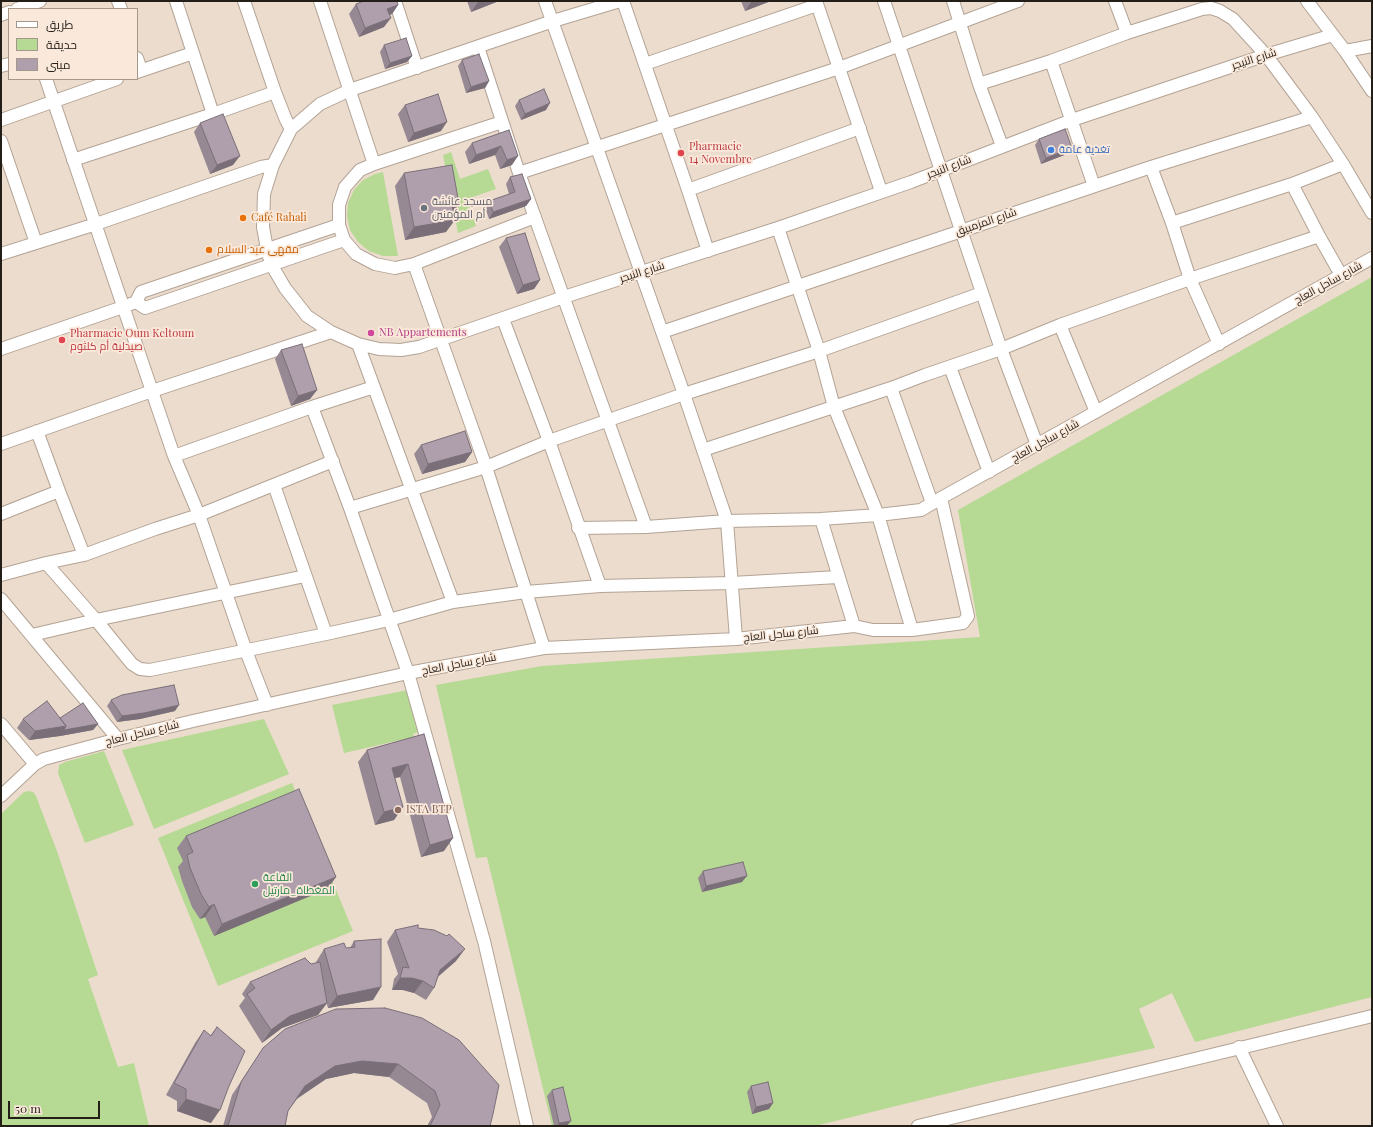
<!DOCTYPE html>
<html>
<head>
<meta charset="utf-8">
<style>
	body { margin:0 }
	#map { position:relative; width:1373px; height:1127px; overflow:hidden; background:#ecdccd; font-family:"Playfair Display",Cairo,serif }
	canvas { display:block }
	.frame { position:absolute; inset:0; border:2px solid #241e19; pointer-events:none }
	.legend { position:absolute; left:8px; top:8px; width:130px; height:72px; box-sizing:border-box; background:#fae9da; border:1px solid #a4988d; margin:0; padding:5px 7px; list-style:none; font-size:12px; color:#241e19 }
	.legend li { display:flex; align-items:center; gap:8px; height:20px }
	.legend b { width:20px; border:1px solid #a4988d }
	.scale { position:absolute; left:8px; top:1101px; width:92px; height:18px; box-sizing:border-box; border:2px solid #241e19; border-top:0; padding-left:5px; font-size:12px; line-height:14px; white-space:nowrap; color:#241e19; -webkit-text-stroke:3px #fae9da; paint-order:stroke }
</style>
</head>
<body>
<div id="map">
<canvas width="1373" height="1127"></canvas>
<div class="frame"></div>
<ul class="legend">
<li><b style="height:5px;background:#fff"></b>طريق</li>
<li><b style="height:11px;background:#b6d994"></b>حديقة</li>
<li><b style="height:11px;background:#af9fac"></b>مبنى</li>
</ul>
<div class="scale">50 m</div>
</div>
<script>
const g = document.querySelector('canvas').getContext('2d');
g.lineJoin = 'round';
function fillPath(path, color) { g.fillStyle = color; g.fill(path, 'evenodd'); }
const poly = rows => new Path2D(rows.map(r => 'M' + r).join(''));
function strokePath(path, color, width, dash) { g.strokeStyle = color; g.lineWidth = width; g.lineCap = dash ? 'butt' : 'round'; g.setLineDash(dash || []); g.stroke(path); }
function drawText(font, color, halo, rows, align = 'center') {
  g.font = font + ' "Playfair Display",Cairo,serif'; g.lineWidth = 3.5; g.setLineDash([]); g.textBaseline = 'middle'; g.strokeStyle = halo; g.fillStyle = color; for (const [text, x, y, turn = 0] of rows) {
    g.save(); g.translate(x, y); g.rotate((+turn || 0) * Math.PI / 180); g.textAlign = isNaN(turn) ? turn : align; if (halo) g.strokeText(text, 0, 0); g.fillText(text, 0, 0); g.restore();
  }
}
fillPath(poly([
	[451,152,460,179,488,169,496,189,467,199,476,226,458,233,443,155],
	[383,172,398,256,383,256,369,251,358,242,350,230,347,216,348,203,354,190,363,180,375,174],
	[1372,277,1372,997,1195,1042,1172,993,1139,1009,1155,1048,994,1082,815,1126,552,1126,487,857,476,858,436,685,542,666,980,637,958,510],
	[408,690,418,732,413,734,414,737,344,753,332,705],
	[264,719,289,774,154,829,122,750],
	[104,751,134,825,85,843,58,773,59,765,65,762],
	[292,783,353,931,218,986,158,838],
	[29,791,33,792,36,796,58,854,98,975,88,979,118,1067,134,1063,149,1126,1,1126,1,814,24,792]
]), '#b6d994');
const minor = poly([
	[118,1,121,9],
	[176,1,213,114],
	[244,1,275,92,286,120,291,129],
	[320,1,374,164],
	[395,1,417,68],
	[545,1,684,394,727,521,736,639],
	[620,1,553,21,350,90,320,104,291,129,273,165,264,194,263,227,267,249,271,264,285,288,307,316,331,332,358,344,379,349,401,350,419,347,564,297,778,228,911,182,1072,120,1266,55,1333,35],
	[623,1,688,190,708,251],
	[816,1,881,191],
	[884,1,1001,349,1037,445],
	[953,1,979,84,1002,146],
	[1115,1,1127,33],
	[1307,1,1345,51,1372,91],
	[17,9,40,1],
	[1,15,9,12],
	[478,47,519,173,646,527],
	[1345,51,1372,46],
	[137,58,141,70],
	[1051,61,1094,186],
	[645,64,817,5],
	[1,66,9,64],
	[137,72,193,53],
	[46,79,174,456,199,515,246,651,267,705],
	[979,84,1051,61,1127,33,1202,9,1211,8,1220,11,1233,19,1266,55,1312,117,1343,164,1372,213],
	[1,120,117,79],
	[502,122,374,164,360,170,345,187,339,205,339,225,344,240,356,254,375,264,395,268,414,264,535,217],
	[1,141,36,243],
	[73,160,213,114,275,92],
	[1151,167,1172,223,1190,279,1219,344],
	[519,173,839,68,1018,1],
	[1292,184,1319,236,1341,275],
	[688,190,860,128],
	[1172,223,1292,184,1343,164],
	[778,228,819,351,834,407,878,515,912,630],
	[1,254,96,224,261,167,273,165],
	[414,264,486,467,544,648],
	[136,302,145,308,344,240],
	[503,319,549,441,600,586],
	[1060,325,1096,412],
	[662,332,1151,167,1312,117],
	[358,344,453,602],
	[1,349,123,307,136,302,141,292,339,225],
	[950,367,989,472],
	[891,388,932,503],
	[312,407,350,508,408,673,484,941,527,1126],
	[37,431,59,491,84,555],
	[1,444,152,391,331,332],
	[703,450,891,388,925,375,1001,349,1060,325,1190,279,1319,236],
	[174,456,312,407,374,387],
	[274,485,326,634],
	[350,508,486,467,549,441,609,420,684,394,819,351,982,293],
	[1,514,59,491],
	[821,519,854,626],
	[578,528,646,527,727,521,821,519,878,515,921,510,941,498],
	[46,563,96,620,132,664,140,669,150,670,326,634,389,620,453,602,526,592,600,586,732,583,838,577],
	[1,575,46,563,84,555,155,529,199,515,333,461],
	[1,599,118,739],
	[32,635,96,620,305,576],
	[1,724,35,764],
	[1,796,35,764,44,759,118,739,193,721,408,673,544,648,736,639,854,626,873,630,912,630,963,623,968,616,941,498,1372,258],
	[1239,1047,1277,1126],
	[918,1126,1372,1016]
]);
strokePath(minor, '#b3a395', 14);
strokePath(minor, '#fff', 12);
fillPath(poly([
	[467,1,499,1,471,12],
	[741,1,771,1,745,11],
	[356,4,398,5,392,14,389,15,384,27,359,37,349,14],
	[384,45,412,56,407,62,385,69,380,52],
	[462,60,489,81,485,88,466,93,458,66],
	[519,100,546,110,521,120,515,106],
	[405,105,441,131,408,142,398,114],
	[200,123,233,165,210,174,194,132],
	[509,130,512,165,500,169,495,155,469,164,465,152,472,143],
	[1039,139,1072,148,1067,154,1041,164,1035,145],
	[404,173,453,213,446,232,405,240,395,186],
	[510,177,531,199,526,206,489,219,485,207,489,201,509,194,506,184],
	[506,238,540,280,534,289,517,294,499,247],
	[281,350,317,390,310,399,291,406,275,359],
	[421,445,472,452,465,462,422,474,414,454],
	[111,700,175,711,140,719,117,722,107,706],
	[60,718,98,724,93,730,60,736,29,740,17,728,23,719],
	[424,734,444,851,421,857,400,777,395,778,403,807,394,820,375,825,358,762,367,750],
	[186,836,336,877,327,889,214,936,205,917,200,919,192,907,182,881,178,867,183,861,177,848],
	[703,871,742,882,702,892,698,878],
	[418,928,456,961,438,977,434,988,426,1000,414,993,403,990,392,990,394,979,398,974,387,942,395,930],
	[354,941,381,987,373,1000,328,1008,326,1002,327,1003,318,1015,282,1028,262,1043,239,1006,245,998,242,994,250,982,316,963,316,962,324,949,350,948],
	[336,1009,490,1126,427,1126,432,1117,427,1103,389,1077,354,1073,326,1079,297,1099,288,1111,285,1126,223,1126,232,1095,263,1048],
	[217,1027,211,1123,177,1111,177,1101,166,1095,195,1043,204,1030,210,1036],
	[751,1086,773,1103,769,1109,752,1114,747,1092],
	[552,1090,567,1126,554,1126,547,1096]
]), '#968994');
fillPath(poly([
	[481,1,499,1,471,12,478,2],
	[752,1,771,1,745,11],
	[398,5,392,14,381,18,387,9],
	[391,18,384,27,359,37,365,28],
	[412,56,407,62,385,69,390,63],
	[489,81,485,88,466,93,471,87],
	[550,103,546,110,521,120,525,114],
	[447,122,441,131,408,142,414,133],
	[501,146,495,155,469,164,476,155],
	[1072,148,1067,154,1041,164,1046,158],
	[240,156,233,165,210,174,217,165],
	[518,156,512,165,500,169,507,160],
	[531,199,526,206,489,219,493,212],
	[459,204,451,216,452,205],
	[455,220,446,232,405,240,414,227],
	[540,280,534,289,517,294,523,285],
	[317,390,310,399,291,406,298,396],
	[472,452,465,462,422,474,428,464],
	[179,705,175,711,140,719,117,722,122,716],
	[98,724,93,730,60,736,29,740,35,731,66,726],
	[408,764,400,777,383,781,392,768],
	[403,807,394,820,375,825,384,812],
	[453,838,444,851,421,857,430,845],
	[747,876,742,882,702,892,706,886],
	[336,877,327,889,214,936,222,924],
	[214,904,205,917,200,919,209,907],
	[465,949,456,961,431,982,440,970],
	[400,978,412,978,423,981,414,993,403,990,392,990],
	[381,987,373,1000,328,1008,337,996],
	[327,1003,318,1015,282,1028,262,1043,271,1030,290,1016],
	[362,1061,398,1064,389,1077,354,1073,326,1079,296,1099,305,1086,335,1066],
	[186,1099,220,1110,211,1123,177,1111],
	[773,1103,769,1109,752,1114,756,1107],
	[571,1121,567,1126,558,1126,559,1123]
]), '#7a6f78');
const building = poly([
	[364,1,397,1,398,5,387,9,391,18,365,28,356,4,364,1],
	[406,38,412,56,390,63,384,45,406,38],
	[479,54,489,81,471,87,462,60,479,54],
	[544,89,550,103,525,114,519,100,544,89],
	[438,94,447,122,414,133,405,105,438,94],
	[223,114,240,156,217,165,200,123,223,114],
	[1065,129,1072,148,1046,158,1039,139,1065,129],
	[509,130,518,156,507,160,501,146,476,155,472,143,509,130],
	[452,165,459,204,452,205,455,220,414,227,404,173,452,165],
	[522,174,531,199,493,212,489,201,515,192,510,177,522,174],
	[525,233,540,280,523,285,506,238,525,233],
	[302,344,317,390,298,396,281,350,302,344],
	[465,431,472,452,428,464,421,445,465,431],
	[174,685,179,705,144,713,122,716,111,700,122,695,174,685],
	[47,701,66,726,35,731,23,719,47,701],
	[83,703,98,724,64,730,66,726,60,718,83,703],
	[424,734,453,838,430,845,408,764,392,768,403,807,384,812,367,750,424,734],
	[299,789,336,877,222,924,214,904,209,907,201,894,190,868,187,855,193,852,186,836,299,789],
	[743,862,747,876,706,886,703,871,743,862],
	[418,925,418,928,434,930,447,936,449,934,465,949,440,970,434,988,423,981,412,978,400,978,403,967,409,968,395,930,418,925],
	[381,939,381,987,337,996,324,949,344,943,346,948,355,947,354,941,381,939],
	[305,958,311,964,320,962,327,1003,290,1016,271,1030,247,994,255,988,250,982,305,958],
	[385,1008,422,1018,459,1040,499,1085,493,1114,490,1126,430,1126,440,1105,435,1091,398,1064,362,1061,335,1066,305,1086,288,1111,285,1126,228,1126,241,1082,263,1048,285,1029,336,1009,385,1008],
	[217,1027,245,1051,229,1086,220,1110,186,1099,186,1089,174,1083,204,1030,211,1036,217,1027],
	[768,1082,773,1103,756,1107,751,1086,768,1082],
	[563,1087,571,1121,559,1123,552,1090,563,1087]
]);
fillPath(building, '#af9fac');
strokePath(building, '#7a6f78', 1);
for (const [x, y, r, color] of [
	[1051,150,4,"#3f7fe0"],
	[681,153,4,"#e0444e"],
	[424,208,4,"#6b7280"],
	[243,218,4,"#e8710a"],
	[209,250,4,"#e8710a"],
	[371,333,4,"#d1479c"],
	[62,340,4,"#e0444e"],
	[398,810,4,"#8d6e63"],
	[255,884,4,"#2e9e5b"]
]) { const dot = new Path2D(); dot.arc(x, y, r, 0, 2 * Math.PI); g.fillStyle = color; g.fill(dot); strokePath(dot, '#fae9da', 1.5); }
drawText('11px', '#241e19', '#fae9da', [
	["شارع النيجر",1254,59,-18],
	["شارع النيجر",949,167,-21],
	["شارع المزمبيق",986,222,-19],
	["شارع النيجر",642,272,-18],
	["شارع ساحل العاج",1328,283,-29],
	["شارع ساحل العاج",1045,441,-29],
	["شارع ساحل العاج",781,634,-6],
	["شارع ساحل العاج",459,664,-11],
	["شارع ساحل العاج",142,733,-14]
]);
drawText('11px', '#be3a42', '#fae9da', [
	["Pharmacie",689,147],
	["14 Novembre",689,160],
	["Pharmacie Oum Keltoum",70,334],
	["صيدلية أم كلثوم",70,347]
], 'left');
drawText('11px', '#366cbe', '#fae9da', [
	["تغذية عامة",1059,150]
], 'left');
drawText('11px', '#5b616d', '#fae9da', [
	["مسجد عائشة",432,202],
	["أم المؤمنين",432,215]
], 'left');
drawText('11px', '#c56008', '#fae9da', [
	["Café Rahali",251,218],
	["مقهى عبد السلام",217,250]
], 'left');
drawText('11px', '#b23c85', '#fae9da', [
	["NB Appartements",379,333]
], 'left');
drawText('11px', '#785e54', '#fae9da', [
	["ISTA BTP",406,810]
], 'left');
drawText('11px', '#27864d', '#fae9da', [
	["القاعة",263,878],
	["المغطاة_مارتيل",263,891]
], 'left');
</script>
</body>
</html>
